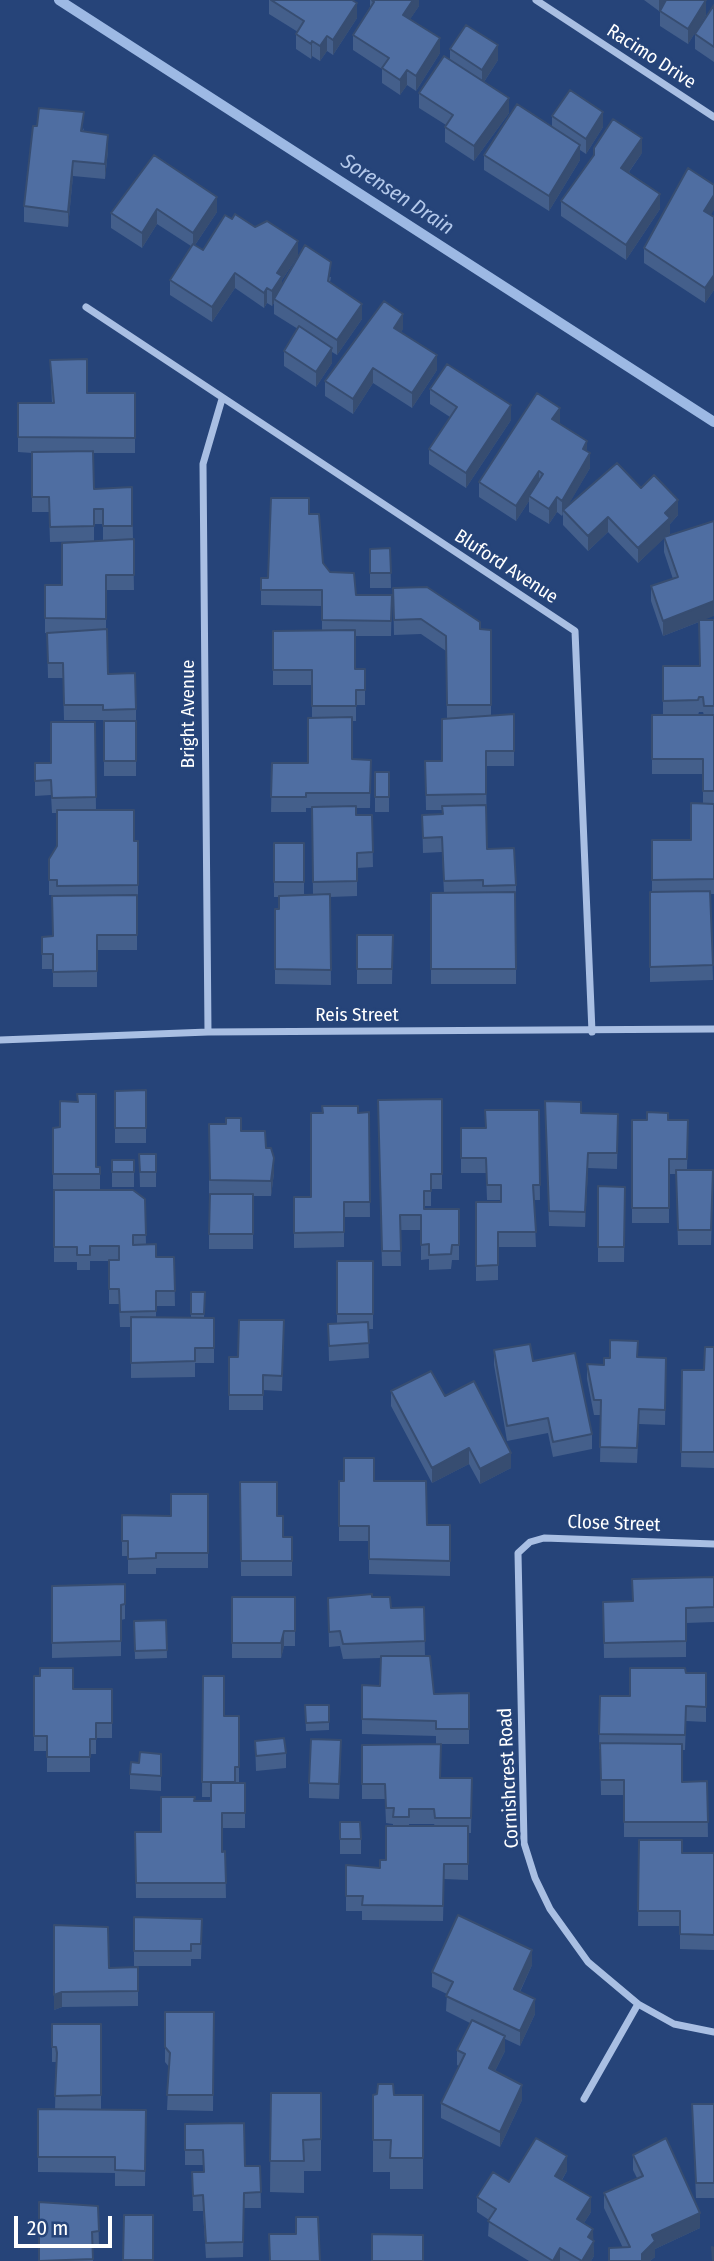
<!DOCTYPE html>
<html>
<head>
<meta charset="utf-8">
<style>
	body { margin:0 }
	#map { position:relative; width:714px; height:2261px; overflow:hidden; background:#264479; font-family:"Fira Sans Condensed",sans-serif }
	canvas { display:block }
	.scale { position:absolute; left:14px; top:2216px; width:98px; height:32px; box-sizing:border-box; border:4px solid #fff; border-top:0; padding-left:9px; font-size:21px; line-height:24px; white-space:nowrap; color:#fff; -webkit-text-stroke:5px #264479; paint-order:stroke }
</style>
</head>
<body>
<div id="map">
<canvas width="714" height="2261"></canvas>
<div class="scale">20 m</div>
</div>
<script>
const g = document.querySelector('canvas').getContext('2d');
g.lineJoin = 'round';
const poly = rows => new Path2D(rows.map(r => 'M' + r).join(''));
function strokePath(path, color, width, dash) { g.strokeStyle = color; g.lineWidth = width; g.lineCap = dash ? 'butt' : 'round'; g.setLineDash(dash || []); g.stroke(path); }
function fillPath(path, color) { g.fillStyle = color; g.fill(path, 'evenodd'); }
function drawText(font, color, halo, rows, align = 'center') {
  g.font = font + ' "Fira Sans Condensed",sans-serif'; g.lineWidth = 6; g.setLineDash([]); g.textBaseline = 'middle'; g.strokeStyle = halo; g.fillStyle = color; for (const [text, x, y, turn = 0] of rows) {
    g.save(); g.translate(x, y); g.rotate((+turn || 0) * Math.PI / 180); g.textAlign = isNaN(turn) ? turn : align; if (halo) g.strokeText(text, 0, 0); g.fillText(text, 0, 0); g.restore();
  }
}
strokePath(poly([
	[59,0,714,422]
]), '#9db9e4', 10);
strokePath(poly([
	[536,0,714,117],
	[86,307,575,631,592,1032],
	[208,1032,203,464,222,399],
	[0,1040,208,1032,714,1029],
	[638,2004,588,1962,550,1909,535,1878,524,1843,518,1553,530,1542,544,1538,714,1544],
	[584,2099,638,2004,674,2024,714,2032]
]), '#a9bfe3', 7);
fillPath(poly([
	[269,0,352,0,357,18,333,55,327,51,320,61,312,56,311,59,296,49,296,34,298,32,269,14],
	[370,0,419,0,419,6,410,19,440,53,416,91,407,85,400,95,382,83,382,69,353,50,353,35,370,7],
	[644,0,665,0,659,11],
	[714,5,714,62,695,49,695,34],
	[660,11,706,15,688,44,660,26],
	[450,49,498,60,484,82,509,113,474,161,445,142,445,127,446,125,419,108,419,93,450,60],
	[552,116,603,127,586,154,580,150,580,160,549,211,484,170,484,155,552,126],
	[84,128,83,132,108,150,105,179,73,176,68,227,24,222,24,206],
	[642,153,629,172,660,209,626,260,561,216,561,201],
	[154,155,217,212,195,245,203,250,298,256,282,280,282,284,331,277,330,282,362,319,337,355,332,352,332,363,316,387,284,366,284,351,298,329,274,314,274,303,272,306,267,303,264,308,235,288,212,322,170,295,170,280,191,246,157,224,142,248,111,228,111,213],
	[711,215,714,217,714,290,705,303,644,263,644,248],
	[403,329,401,332,437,370,412,408,373,383,353,414,325,396,325,381],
	[50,360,87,393,135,393,135,453,93,453,94,489,132,487,134,590,106,590,106,629,108,674,136,709,136,776,104,776,104,725,103,725,103,720,64,720,63,678,48,678,47,633,45,633,45,585,62,585,90,541,50,542,49,512,32,512,32,453,18,452,18,403,52,403],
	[94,524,103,524,103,540,94,541],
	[430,389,511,420,466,488,429,464,429,449,450,417,430,404],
	[559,423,587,452,590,468,568,505,641,488,678,515,670,524,670,533,667,536,704,620,714,620,714,894,710,894,713,980,650,982,650,892,652,892,652,840,691,840,703,803,703,774,652,774,652,715,663,715,663,666,700,666,699,622,663,636,651,601,651,586,673,579,664,552,664,538,638,563,608,532,588,551,563,525,563,514,562,516,557,512,549,524,529,512,529,501,516,521,479,497,479,482],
	[699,712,703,712,704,715,698,715],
	[309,514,323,563,330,572,356,595,392,595,391,636,355,636,355,669,365,669,365,705,356,705,356,721,352,721,352,759,371,760,370,808,356,808,356,815,372,815,373,867,357,868,357,896,330,897,331,985,275,984,275,909,279,909,279,897,274,897,274,843,304,843,304,895,313,895,312,808,306,808,306,812,271,812,272,763,308,763,312,718,312,685,273,685,273,631,322,631,322,606,261,605,261,578,268,578],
	[390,548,391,588,370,588,370,549],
	[393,588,480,629,491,630,491,716,514,714,514,766,486,766,487,849,516,885,516,984,431,984,431,893,444,893,442,852,423,853,422,815,442,814,442,810,426,810,425,761,442,761,447,719,446,651,421,634,394,635],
	[95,722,96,810,134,841,138,885,138,900,137,900,137,950,97,950,97,987,53,987,53,969,42,969,42,937,52,936,57,895,49,895,49,874,57,846,57,813,52,813,51,795,35,796,35,763,51,763],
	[375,772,389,772,389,812,375,812],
	[357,935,393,935,392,984,357,984],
	[146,1090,146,1143,115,1143,115,1091],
	[442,1099,442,1189,431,1189,431,1206,424,1206,424,1209,459,1209,459,1260,452,1260,451,1269,429,1270,429,1259,421,1260,421,1230,400,1230,401,1266,382,1266,378,1115],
	[545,1101,581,1113,618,1114,617,1169,588,1168,585,1227,549,1226],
	[539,1110,540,1200,534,1200,536,1247,498,1247,498,1280,476,1281,476,1202,501,1202,501,1200,487,1200,486,1173,461,1173,461,1128,485,1128],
	[369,1112,370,1217,344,1217,344,1247,294,1248,294,1197,311,1197,358,1113],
	[632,1120,688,1120,687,1170,713,1185,711,1245,678,1245,676,1174,669,1174,669,1223,632,1223],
	[209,1124,241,1131,266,1148,274,1173,271,1196,253,1196,253,1249,209,1249],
	[60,1127,96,1167,100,1167,100,1189,53,1189,53,1128],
	[139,1154,156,1154,156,1187,140,1187],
	[112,1160,134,1160,134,1187,112,1187],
	[598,1186,625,1187,624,1262,598,1262],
	[54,1190,145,1199,146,1244,156,1257,174,1257,175,1306,156,1306,156,1317,191,1318,191,1292,205,1292,204,1318,214,1318,214,1363,195,1363,195,1377,131,1378,131,1327,120,1327,119,1304,109,1304,109,1261,90,1261,90,1270,77,1270,77,1262,54,1262],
	[337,1261,373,1261,373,1329,368,1329,369,1358,329,1361,328,1324,337,1323],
	[284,1320,282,1391,263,1390,263,1410,229,1410,229,1357,238,1357],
	[714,1347,714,1468,681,1467,682,1370,704,1370],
	[494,1350,533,1361,592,1434,592,1449,553,1457,548,1433,507,1441,494,1365],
	[638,1357,666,1373,665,1425,639,1424,637,1463,600,1462,601,1415,594,1415,587,1379,587,1364,604,1365],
	[391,1391,445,1396,511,1468,480,1484,469,1464,432,1483,391,1406],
	[339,1481,374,1481,427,1525,450,1525,450,1576,369,1574,369,1541,339,1541],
	[240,1482,277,1516,283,1537,292,1537,292,1576,241,1576],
	[208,1494,208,1568,156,1568,156,1574,128,1574,128,1556,122,1556,122,1515,171,1516],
	[714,1577,714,1622,686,1623,686,1657,604,1658,603,1602,632,1601],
	[125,1584,125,1619,121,1620,121,1656,52,1658,52,1586],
	[232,1597,295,1597,295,1646,284,1646,281,1658,232,1658],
	[372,1597,391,1608,424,1607,425,1656,434,1694,469,1693,469,1744,441,1744,440,1778,472,1778,471,1833,468,1833,468,1880,444,1879,443,1921,362,1920,362,1911,346,1911,346,1865,380,1868,386,1860,393,1826,393,1824,386,1823,385,1799,362,1799,362,1745,436,1744,436,1736,362,1734,362,1685,380,1686,381,1658,343,1659,340,1646,329,1647,328,1598],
	[409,1824,434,1824,435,1826,409,1826],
	[166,1620,167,1658,135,1659,134,1621],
	[686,1673,706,1673,706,1722,686,1721,685,1750,682,1750,682,1782,707,1781,708,1837,624,1837,624,1795,601,1795,600,1749,599,1749,600,1696,630,1696],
	[34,1676,73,1689,112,1689,112,1738,96,1738,96,1754,90,1754,90,1772,47,1772,47,1751,34,1751],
	[203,1676,224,1716,239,1716,239,1782,235,1783,245,1783,245,1828,222,1828,222,1852,225,1851,226,1898,136,1898,135,1832,161,1832,195,1801,211,1801,211,1797,202,1797],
	[305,1705,329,1722,329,1730,306,1731],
	[255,1741,286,1753,286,1768,256,1771],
	[161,1754,161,1791,130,1789,130,1774,139,1763],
	[341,1755,339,1799,309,1798,309,1783],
	[340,1822,361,1839,361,1854,340,1854],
	[639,1840,682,1853,714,1853,714,1950,680,1949,680,1926,638,1926],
	[134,1917,202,1919,201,1959,191,1959,191,1966,134,1966],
	[54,1925,109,1968,138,1967,138,2006,62,2007,54,2010],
	[532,1965,520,1992,535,2014,520,2046,505,2039,505,2051,495,2071,522,2100,500,2147,441,2118,441,2103,459,2066,457,2065,457,2050,470,2023,446,2011,447,1994,432,1987,432,1972],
	[165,2012,214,2012,213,2111,167,2110,169,2067,165,2062],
	[52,2024,101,2024,101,2110,146,2110,145,2186,115,2186,115,2173,38,2172,38,2109,55,2110,56,2065,56,2062,52,2062],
	[271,2093,321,2093,321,2171,304,2171,304,2193,270,2192],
	[394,2095,423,2095,423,2189,390,2189,390,2172,373,2172,373,2140],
	[692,2104,714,2104,714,2198,696,2198],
	[185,2124,245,2166,260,2166,261,2208,244,2208,243,2257,206,2258,203,2211,193,2211,192,2172,203,2172,203,2165,185,2165],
	[633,2155,700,2228,655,2249,655,2257,650,2261,609,2261,623,2248,604,2208,604,2193,637,2178,633,2170],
	[567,2171,562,2180,591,2212,584,2223,593,2240,594,2256,591,2261,529,2261,488,2236,489,2220,477,2212,477,2197,509,2182],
	[98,2206,99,2246,92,2247,93,2261,39,2261]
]), '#445f8b');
fillPath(poly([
	[413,0,419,0,419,6,403,30,403,15],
	[659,0,665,0,659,11],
	[706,0,706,15,688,44,688,29],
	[357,3,357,18,333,55,333,40],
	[327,36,327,51,320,61,320,46],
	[440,38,440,53,416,91,416,76],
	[312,41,312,56,311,59,311,44],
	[498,45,498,60,482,85,482,70],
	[407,70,407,85,400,95,400,80],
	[509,98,509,113,474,161,474,146],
	[603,112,603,127,586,154,586,139],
	[108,135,108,150,105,179,105,164],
	[642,138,642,153,621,183,621,168],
	[580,145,580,160,549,211,549,196],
	[73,161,73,176,68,227,68,212],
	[660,194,660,209,626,260,626,245],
	[714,195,714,210,704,226,704,211],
	[217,197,217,212,193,248,193,233],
	[157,209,157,224,142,248,142,233],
	[298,241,298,256,282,280,282,291,274,299,274,303,272,306,272,291,277,273],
	[235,273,235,288,212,322,212,307],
	[714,275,714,290,705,303,705,288],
	[267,288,267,303,264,308,264,293],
	[362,304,362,319,337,355,337,340],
	[403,314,403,329,394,343,394,328],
	[332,348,332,363,316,387,316,372],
	[437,355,437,370,412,408,412,393],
	[373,368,373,383,353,414,353,399],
	[511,405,511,420,466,488,466,473],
	[560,408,560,423,552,434,552,419],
	[587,441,587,456,583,449],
	[590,453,590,468,565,511,563,510,562,516,562,501],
	[539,471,539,486,529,496,529,501,516,521,516,506],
	[557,497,557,512,549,524,549,509],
	[678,500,678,515,670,524,670,533,638,563,638,548,665,513],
	[608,517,608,532,588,551,588,536],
	[714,601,714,616,663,636,663,621],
	[588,1153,588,1168,585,1227,585,1212],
	[274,1158,274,1173,271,1196,271,1181],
	[469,1448,469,1464,432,1483,432,1468],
	[511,1453,511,1468,480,1484,480,1469],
	[284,1631,284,1646,281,1658,281,1643],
	[532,1950,532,1965,514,2004,514,1989],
	[62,1992,62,2007,54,2010,54,1995],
	[535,1999,535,2014,520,2046,520,2031],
	[505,2036,505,2051,489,2083,489,2068],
	[522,2085,522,2100,500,2147,500,2132],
	[567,2156,567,2171,555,2191,555,2176],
	[591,2197,591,2212,577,2234,577,2219],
	[700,2213,700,2228,655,2249,655,2257,650,2261,642,2261,642,2254,652,2235],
	[593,2229,594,2256,591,2261,582,2261,588,2237],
	[560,2248,560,2261,553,2261]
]), '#374d71');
const building = poly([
	[271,0,352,0,357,3,333,40,327,36,320,46,312,41,311,44,296,34,304,21,271,0],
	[372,0,413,0,403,15,440,38,416,76,407,70,400,80,382,68,389,58,353,35,374,2,372,0],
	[666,0,706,0,688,29,660,11,666,0],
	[714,5,714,47,695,34,714,5],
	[466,25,498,45,482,70,450,49,466,25],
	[444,56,509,98,474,146,445,127,453,115,419,93,444,56],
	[570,90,603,112,586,139,552,116,570,90],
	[517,104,580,145,549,196,484,155,517,104],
	[39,108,84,112,81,131,108,135,105,164,73,161,68,212,24,206,33,126,37,126,39,108],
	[613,119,642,138,621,168,660,194,626,245,561,201,594,155,594,148,613,119],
	[154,155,217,197,193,233,157,209,142,233,111,213,154,155],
	[688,168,714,185,714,195,704,211,714,217,714,275,705,288,644,248,688,168],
	[235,214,255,227,267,221,298,241,277,273,282,276,272,291,267,288,264,293,235,273,212,307,170,280,193,244,203,250,225,215,232,219,235,214],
	[305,245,331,262,328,281,362,304,337,340,274,299,305,245],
	[384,301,403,314,394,328,437,355,412,393,373,368,353,399,325,381,384,301],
	[299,326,332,348,316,372,284,351,299,326],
	[87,359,87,393,135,393,135,438,18,437,18,403,54,403,50,360,87,359],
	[447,364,511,405,466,473,429,449,457,407,430,389,447,364],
	[537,393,560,408,552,419,587,441,583,449,590,453,562,501,557,497,549,509,529,496,543,474,539,471,516,506,479,482,537,393],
	[93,451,94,489,132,487,132,526,103,526,103,509,94,509,94,526,50,527,49,497,32,497,32,452,93,451],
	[617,463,641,488,654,475,678,500,665,513,670,518,638,548,608,517,588,536,563,510,617,463],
	[271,498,309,498,309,514,319,514,323,563,330,572,354,573,356,595,392,595,391,621,322,620,322,590,261,590,261,578,268,578,271,498],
	[714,521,714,601,663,621,651,586,678,577,664,537,714,521],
	[134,539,134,575,106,575,106,619,45,618,45,585,62,585,62,543,134,539],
	[390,548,391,573,370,573,370,549,390,548],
	[427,587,480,622,480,629,491,630,491,705,447,705,446,636,421,619,394,620,393,588,427,587],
	[699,620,714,620,714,706,704,706,703,697,699,697,698,700,663,701,663,666,700,666,699,620],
	[107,629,108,674,135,673,136,709,103,710,103,705,64,705,63,663,48,663,47,633,107,629],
	[355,630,355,669,365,669,365,690,356,690,356,706,312,706,312,670,273,670,273,631,355,630],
	[514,714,514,751,486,751,486,794,426,795,425,761,442,761,442,719,514,714],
	[652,715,714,715,714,791,703,791,703,759,652,759,652,715],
	[352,717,352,759,371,760,370,793,306,793,306,797,271,797,272,763,308,763,308,718,352,717],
	[104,721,136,721,136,761,104,761,104,721],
	[51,722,95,722,96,797,52,798,51,780,35,781,35,763,51,763,51,722],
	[375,772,389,772,389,797,375,797,375,772],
	[691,803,714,804,714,879,652,880,652,840,691,840,691,803],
	[486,805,487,849,514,848,516,885,483,886,483,880,444,881,442,837,423,838,422,815,443,814,442,806,486,805],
	[356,806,356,815,372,815,373,852,357,853,357,881,313,882,312,807,356,806],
	[57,810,134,810,134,841,138,841,138,885,57,886,57,880,49,880,49,859,57,846,57,810],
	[274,843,304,843,304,882,274,882,274,843],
	[710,891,713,965,650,967,650,892,710,891],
	[515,892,516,969,431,969,431,893,515,892],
	[330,894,331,970,275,969,275,909,279,909,279,896,330,894],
	[137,895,137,935,97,935,97,971,53,972,53,954,42,954,42,937,53,936,52,896,137,895],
	[357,935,393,935,392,969,357,969,357,935],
	[146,1090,146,1128,115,1128,115,1091,146,1090],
	[77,1094,96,1094,96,1167,100,1167,100,1174,53,1174,53,1128,60,1127,60,1101,78,1102,77,1094],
	[442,1099,442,1174,431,1174,431,1191,424,1191,424,1209,459,1209,459,1245,452,1245,451,1254,429,1255,429,1244,421,1245,421,1215,400,1215,401,1251,382,1251,378,1100,442,1099],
	[545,1101,581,1102,581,1113,618,1114,617,1153,588,1153,585,1212,549,1211,545,1101],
	[322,1106,358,1106,358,1113,369,1112,370,1202,344,1202,344,1232,294,1233,294,1197,311,1197,311,1113,323,1113,322,1106],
	[485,1110,539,1110,540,1185,533,1185,536,1232,498,1232,498,1265,476,1266,476,1202,501,1202,501,1185,487,1185,486,1158,461,1158,461,1128,486,1128,485,1110],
	[647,1112,668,1113,668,1120,688,1120,687,1159,669,1159,669,1208,632,1208,632,1120,647,1120,647,1112],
	[226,1118,241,1118,241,1131,265,1131,266,1148,271,1148,274,1158,271,1181,210,1180,209,1124,226,1124,226,1118],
	[139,1154,156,1154,156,1172,140,1172,139,1154],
	[112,1160,134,1160,134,1172,112,1172,112,1160],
	[676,1170,713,1170,711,1230,678,1230,676,1170],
	[598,1186,625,1187,624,1247,598,1247,598,1186],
	[54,1190,133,1190,145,1199,146,1235,133,1235,133,1245,156,1244,156,1257,174,1257,175,1291,156,1291,156,1311,120,1312,119,1289,109,1289,109,1260,119,1260,119,1246,90,1246,90,1255,77,1255,77,1247,54,1247,54,1190],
	[210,1194,253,1194,253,1234,209,1234,210,1194],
	[337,1261,373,1261,373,1314,337,1314,337,1261],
	[191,1292,205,1292,204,1314,191,1314,191,1292],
	[131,1317,214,1318,214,1348,195,1348,195,1361,131,1363,131,1317],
	[239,1320,284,1320,282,1376,263,1375,263,1395,229,1395,229,1357,238,1357,239,1320],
	[368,1322,369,1343,329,1346,328,1324,368,1322],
	[610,1340,638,1341,637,1357,666,1358,665,1410,639,1409,637,1448,600,1447,601,1400,594,1400,587,1364,604,1365,604,1358,610,1358,610,1340],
	[530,1344,533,1361,575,1353,592,1434,553,1442,548,1418,507,1426,494,1350,530,1344],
	[705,1347,714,1347,714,1452,681,1452,682,1370,704,1370,705,1347],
	[431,1371,445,1396,474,1381,511,1453,480,1469,469,1448,432,1468,391,1391,431,1371],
	[344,1458,374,1458,374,1481,426,1481,427,1525,450,1525,450,1561,369,1559,369,1526,339,1526,339,1481,344,1481,344,1458],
	[240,1482,277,1482,277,1516,283,1516,283,1537,292,1537,292,1561,241,1561,240,1482],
	[171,1494,208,1494,208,1553,156,1553,156,1558,128,1559,128,1541,122,1541,122,1515,171,1516,171,1494],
	[714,1577,714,1607,686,1608,686,1641,604,1643,603,1602,633,1601,632,1579,714,1577],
	[125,1584,125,1604,121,1605,121,1641,52,1643,52,1586,125,1584],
	[372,1594,372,1597,390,1597,391,1608,424,1607,425,1641,343,1644,340,1631,329,1632,328,1598,372,1594],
	[232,1597,295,1597,295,1631,284,1631,281,1643,232,1643,232,1597],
	[166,1620,167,1650,135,1651,134,1621,166,1620],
	[381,1656,430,1656,434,1694,469,1693,469,1729,436,1729,436,1721,362,1719,362,1685,380,1686,381,1656],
	[40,1668,73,1668,73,1689,112,1689,112,1723,96,1723,96,1739,90,1739,90,1757,47,1757,47,1736,34,1736,34,1676,40,1676,40,1668],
	[630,1668,685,1668,686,1673,706,1673,706,1707,686,1706,685,1735,599,1734,600,1696,630,1696,630,1668],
	[203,1676,224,1676,224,1716,239,1716,239,1767,235,1767,235,1782,202,1782,203,1676],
	[305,1705,329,1705,329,1722,306,1723,305,1705],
	[284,1738,286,1753,256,1756,255,1741,284,1738],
	[311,1739,341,1740,339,1784,309,1783,311,1739],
	[600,1743,682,1744,682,1782,707,1781,708,1822,624,1822,624,1780,601,1780,600,1743],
	[441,1744,440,1778,472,1778,471,1818,435,1818,434,1809,409,1809,409,1817,393,1817,394,1808,386,1808,385,1784,362,1784,362,1745,441,1744],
	[140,1752,161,1754,161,1776,130,1774,131,1762,139,1763,140,1752],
	[211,1783,245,1783,245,1813,222,1813,222,1852,225,1851,226,1883,136,1883,135,1832,161,1832,161,1797,195,1797,194,1801,211,1801,211,1783],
	[340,1822,360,1822,361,1839,340,1839,340,1822],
	[386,1826,468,1826,468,1864,444,1864,443,1906,362,1905,363,1896,346,1896,346,1865,380,1868,380,1860,386,1860,386,1826],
	[639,1840,682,1840,682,1853,714,1853,714,1935,680,1934,680,1911,638,1911,639,1840],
	[458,1915,532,1950,514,1989,535,1999,520,2031,446,1996,453,1982,432,1972,458,1915],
	[134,1917,202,1919,201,1944,191,1944,191,1951,134,1951,134,1917],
	[54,1925,108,1927,109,1968,138,1967,138,1991,62,1992,54,1995,54,1925],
	[165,2012,214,2012,213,2095,167,2095,170,2053,165,2047,165,2012],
	[472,2020,505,2036,489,2068,522,2085,500,2132,441,2103,465,2054,457,2050,472,2020],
	[52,2024,101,2024,101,2095,55,2096,57,2053,56,2047,52,2047,52,2024],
	[378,2084,393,2084,394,2095,423,2095,423,2158,390,2158,391,2140,373,2140,373,2095,377,2094,378,2084],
	[271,2093,321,2093,321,2139,303,2140,304,2161,270,2161,271,2093],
	[692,2104,714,2104,714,2183,696,2183,692,2104],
	[38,2109,146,2110,145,2171,115,2170,115,2157,38,2157,38,2109],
	[244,2123,245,2166,260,2166,261,2192,244,2193,243,2242,206,2243,203,2195,193,2196,192,2172,204,2172,203,2150,185,2150,185,2124,244,2123],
	[536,2138,567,2156,555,2176,591,2197,577,2219,593,2229,588,2237,594,2241,582,2261,560,2248,553,2261,488,2221,496,2209,477,2197,493,2172,509,2182,536,2138],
	[666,2138,700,2213,652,2235,655,2241,642,2254,642,2261,609,2261,609,2248,630,2247,604,2193,643,2176,633,2155,666,2138],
	[39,2202,98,2206,99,2231,92,2232,93,2259,39,2261,39,2202],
	[124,2215,153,2215,153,2260,123,2260,124,2215],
	[296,2217,318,2217,320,2261,270,2261,269,2234,296,2234,296,2217],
	[372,2234,423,2235,423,2261,372,2261,372,2234],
	[712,2247,714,2248,714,2261,713,2261,712,2247]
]);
fillPath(building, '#4f6ea2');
strokePath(building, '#374d71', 2);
drawText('19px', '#fff', '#264479', [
	["Racimo Drive",651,57,33],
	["Bluford Avenue",506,567,33],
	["Bright Avenue",189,714,-90],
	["Reis Street",357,1016],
	["Close Street",614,1524,2],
	["Cornishcrest Road",509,1778,-93]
]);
drawText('italic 21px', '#b4c9eb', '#264479', [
	["Sorensen Drain",397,195,33]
]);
</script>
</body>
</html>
